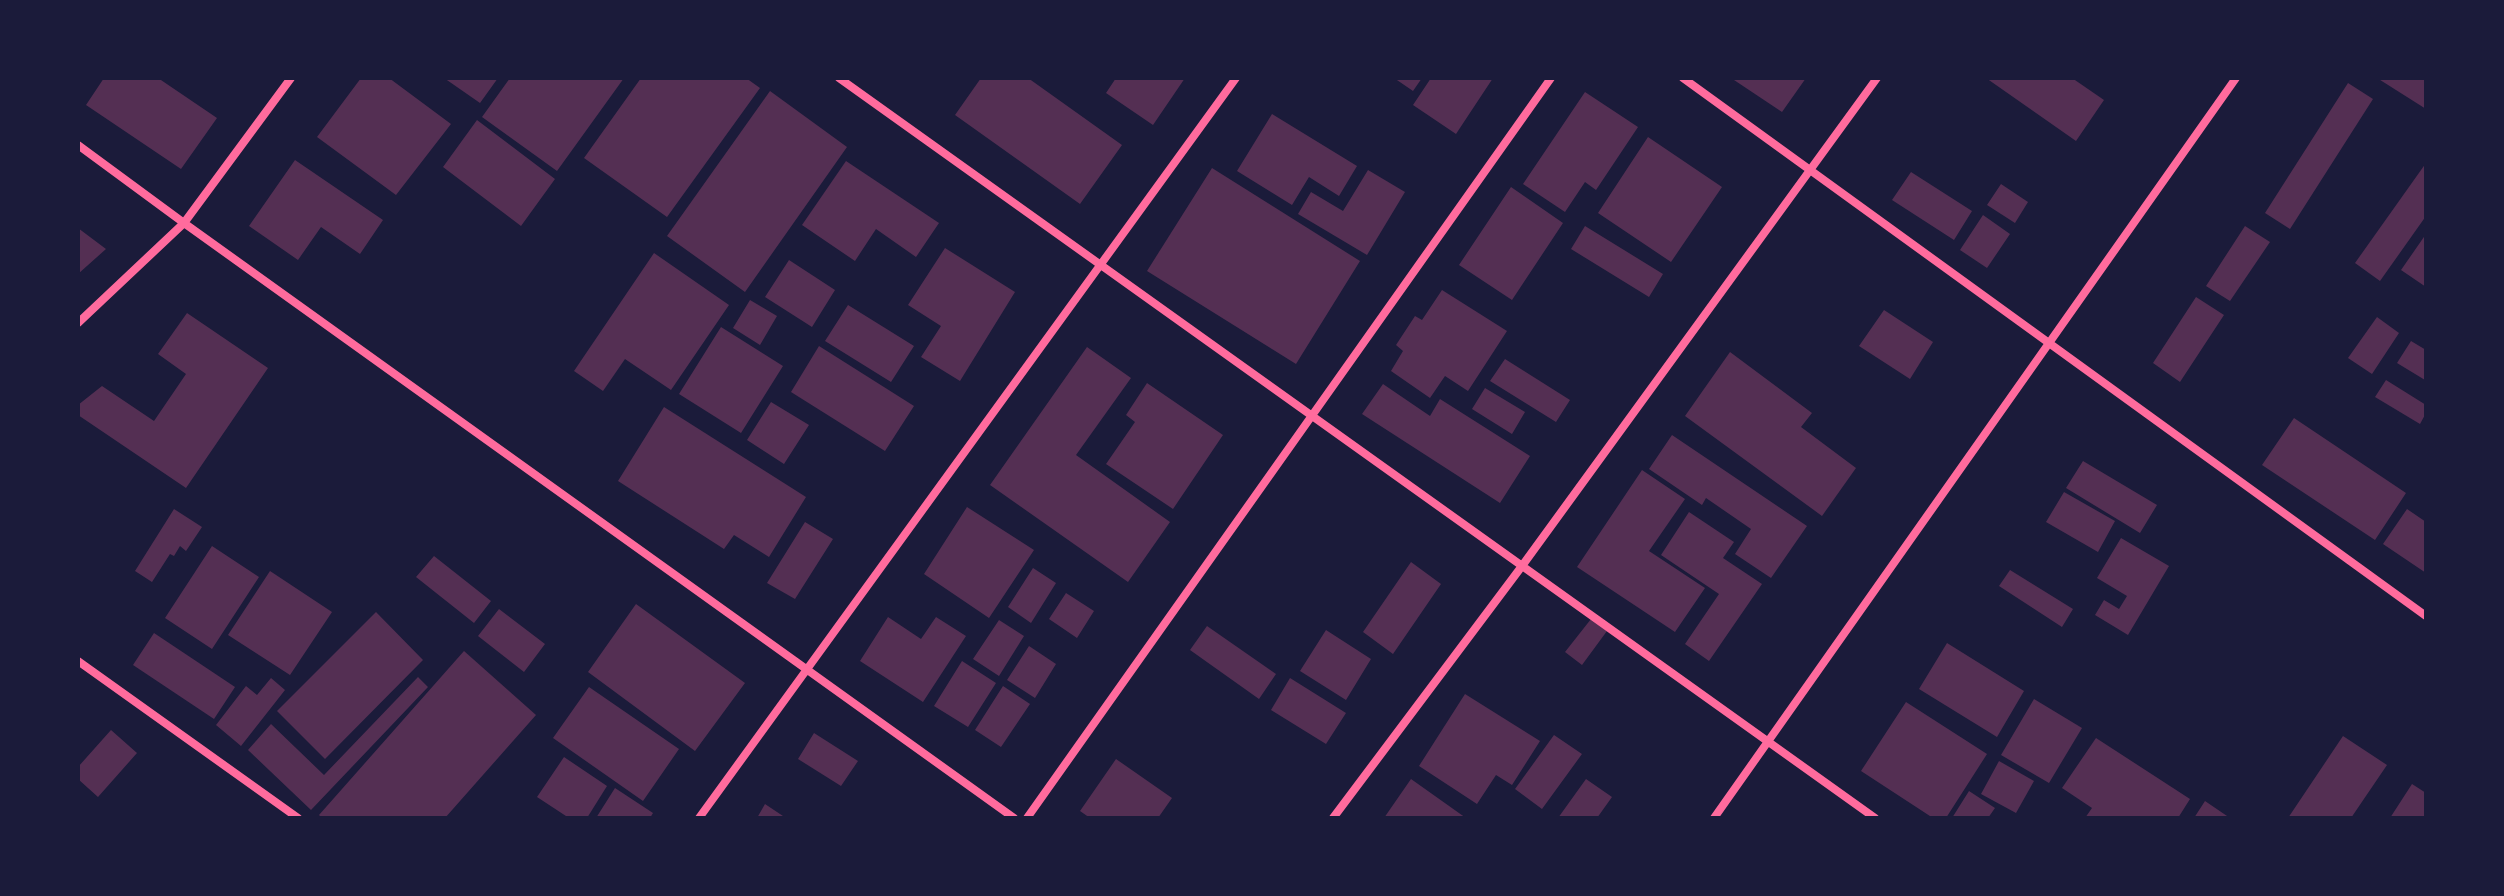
<!DOCTYPE html>
<html>
<head>
<meta charset="utf-8">
<style>
	body { margin:0 }
	#map { position:relative; width:2504px; height:896px; overflow:hidden; background:#1b1b3a; font-family:Signika,sans-serif }
	canvas { display:block }
	.frame { position:absolute; inset:0; border:80px solid #1b1b3a; pointer-events:none }
</style>
</head>
<body>
<div id="map">
<canvas width="2504" height="896"></canvas>
<div class="frame"></div>
</div>
<script>
const g = document.querySelector('canvas').getContext('2d');
g.lineJoin = 'round';
function fillPath(path, color) { g.fillStyle = color; g.fill(path, 'evenodd'); }
const poly = rows => new Path2D(rows.map(r => 'M' + r).join(''));
function strokePath(path, color, width, dash) { g.strokeStyle = color; g.lineWidth = width; g.lineCap = dash ? 'butt' : 'round'; g.setLineDash(dash || []); g.stroke(path); }
fillPath(poly([
	[104,78,158,78,217,118,181,169,86,105],
	[361,78,389,78,451,124,396,195,317,137],
	[444,78,498,78,480,103],
	[510,78,624,78,557,171,482,117],
	[641,78,746,78,760,88,667,217,584,158],
	[981,78,1028,78,1122,145,1080,204,955,115],
	[1116,78,1185,78,1153,125,1106,93],
	[1394,78,1422,78,1413,91],
	[1431,78,1493,78,1456,134,1413,105],
	[1731,78,1806,78,1782,112],
	[1986,78,2072,78,2104,100,2076,141],
	[2377,78,2426,78,2426,109],
	[2348,83,2373,99,2290,229,2265,213],
	[770,91,847,147,745,292,667,236],
	[1585,92,1638,127,1596,190,1585,182,1565,212,1523,184],
	[1272,114,1357,166,1339,196,1309,177,1292,205,1237,171],
	[477,120,555,179,521,226,443,167],
	[1648,137,1722,187,1671,262,1598,213],
	[295,160,383,220,360,254,321,227,298,260,249,226],
	[846,161,939,223,916,257,876,229,855,261,802,225],
	[2426,163,2426,216,2380,281,2355,263],
	[1212,168,1360,261,1296,364,1147,271],
	[1368,170,1405,192,1367,255,1298,214,1311,192,1343,211],
	[1911,172,1972,211,1954,240,1892,200],
	[2001,184,2028,202,2015,223,1987,205],
	[1511,187,1563,223,1512,300,1459,265],
	[1983,215,2010,234,1987,268,1960,250],
	[1585,226,1663,274,1649,297,1571,249],
	[2245,226,2270,242,2230,301,2206,286],
	[78,228,106,249,78,274],
	[2426,234,2426,287,2401,270],
	[945,248,1015,292,960,381,921,357,941,326,908,305],
	[654,253,729,305,671,390,625,359,603,391,574,371],
	[789,260,835,290,812,327,765,297],
	[1442,290,1507,331,1468,391,1445,376,1430,398,1391,371,1403,351,1396,345,1415,316,1422,320],
	[2196,297,2224,315,2180,382,2153,363],
	[750,300,777,316,760,345,733,328],
	[848,305,914,346,891,382,825,341],
	[1884,310,1933,342,1910,379,1859,346],
	[187,313,268,368,186,488,78,415,78,405,102,386,154,421,186,374,158,354],
	[2377,317,2399,333,2372,374,2348,358],
	[721,327,783,366,741,433,679,394],
	[2411,341,2426,350,2425,380,2397,363],
	[819,346,914,406,885,451,791,392],
	[1087,347,1131,378,1076,455,1170,522,1128,582,990,485],
	[1730,352,1812,413,1801,427,1856,468,1822,516,1685,416],
	[1505,359,1570,400,1556,422,1490,381],
	[2386,380,2426,405,2426,413,2420,424,2375,397],
	[1147,383,1223,435,1173,509,1106,464,1135,422,1126,415],
	[1383,384,1430,416,1440,399,1530,456,1500,503,1362,414],
	[1485,388,1525,412,1512,434,1472,409],
	[771,402,809,425,784,464,747,440],
	[664,407,806,497,769,557,734,535,724,549,618,481],
	[2294,418,2406,493,2375,540,2262,465],
	[1672,435,1807,526,1771,578,1735,554,1751,529,1706,498,1702,505,1649,469],
	[2083,461,2157,505,2140,533,2066,488],
	[1642,470,1685,499,1649,551,1705,588,1675,632,1577,567],
	[2064,492,2115,521,2098,552,2046,522],
	[967,507,1034,550,989,618,924,574],
	[174,509,202,527,186,551,180,546,174,556,170,554,152,582,135,571],
	[2407,509,2426,522,2426,573,2383,544],
	[1689,512,1734,542,1723,558,1762,584,1709,661,1685,644,1719,594,1661,555],
	[805,522,833,539,795,599,767,583],
	[2121,538,2169,566,2128,635,2095,615,2104,600,2119,609,2127,596,2097,578],
	[212,546,259,577,212,649,165,618],
	[434,556,491,601,474,623,416,577],
	[1411,562,1441,584,1393,654,1363,632],
	[1033,568,1056,583,1031,623,1008,607],
	[2010,570,2073,609,2062,627,1999,586],
	[270,571,332,612,290,675,228,635],
	[1066,593,1094,611,1077,638,1049,619],
	[636,604,745,683,695,751,588,672],
	[499,609,545,644,524,672,478,636],
	[376,612,423,660,325,759,277,711],
	[888,617,921,639,936,617,966,636,923,702,860,661],
	[1591,619,1607,631,1582,665,1565,652],
	[999,620,1024,636,999,676,973,659],
	[1207,626,1276,674,1259,699,1190,650],
	[1326,630,1371,659,1346,700,1300,671],
	[154,633,235,687,214,719,133,665],
	[1947,643,2024,691,1997,737,1919,689],
	[1029,646,1056,664,1035,698,1007,680],
	[464,651,536,715,445,818,322,818,319,815],
	[962,661,996,683,968,727,934,706],
	[418,677,428,687,311,810,248,750,271,724,324,775],
	[271,678,285,690,241,746,216,725,246,686,257,695],
	[1290,678,1346,713,1326,744,1271,710],
	[1003,686,1030,704,1001,747,975,730],
	[589,687,679,749,643,801,553,738],
	[1465,694,1540,741,1512,785,1496,775,1477,804,1419,766],
	[2034,699,2082,728,2049,783,2001,755],
	[1906,702,1987,754,1946,818,1933,818,1861,771],
	[111,730,137,753,98,797,78,779,78,767],
	[814,733,858,761,841,786,798,759],
	[1554,735,1582,754,1542,809,1515,789],
	[2343,736,2387,765,2351,818,2288,818],
	[2096,738,2190,799,2178,818,2085,818,2092,808,2062,788],
	[564,757,607,786,587,818,569,818,537,797],
	[1116,759,1172,798,1158,818,1090,818,1080,811],
	[1999,761,2034,781,2016,813,1981,794],
	[1411,779,1466,818,1384,818],
	[1586,779,1612,797,1597,818,1558,818],
	[2412,784,2426,793,2426,818,2390,818],
	[615,788,653,813,650,818,596,818],
	[1969,791,1995,808,1988,818,1952,818],
	[2205,801,2230,818,2194,818],
	[765,804,786,818,757,818]
]), '#542f53');
strokePath(poly([
	[839,78,1875,818],
	[1683,78,2426,616],
	[78,145,184,223,1014,818],
	[78,323,184,223,291,78],
	[78,661,298,818],
	[699,818,1236,78],
	[1027,818,1551,78],
	[1333,818,1522,566,1877,78],
	[1714,818,2236,78]
]), '#ff6b9d', 8);
</script>
</body>
</html>
